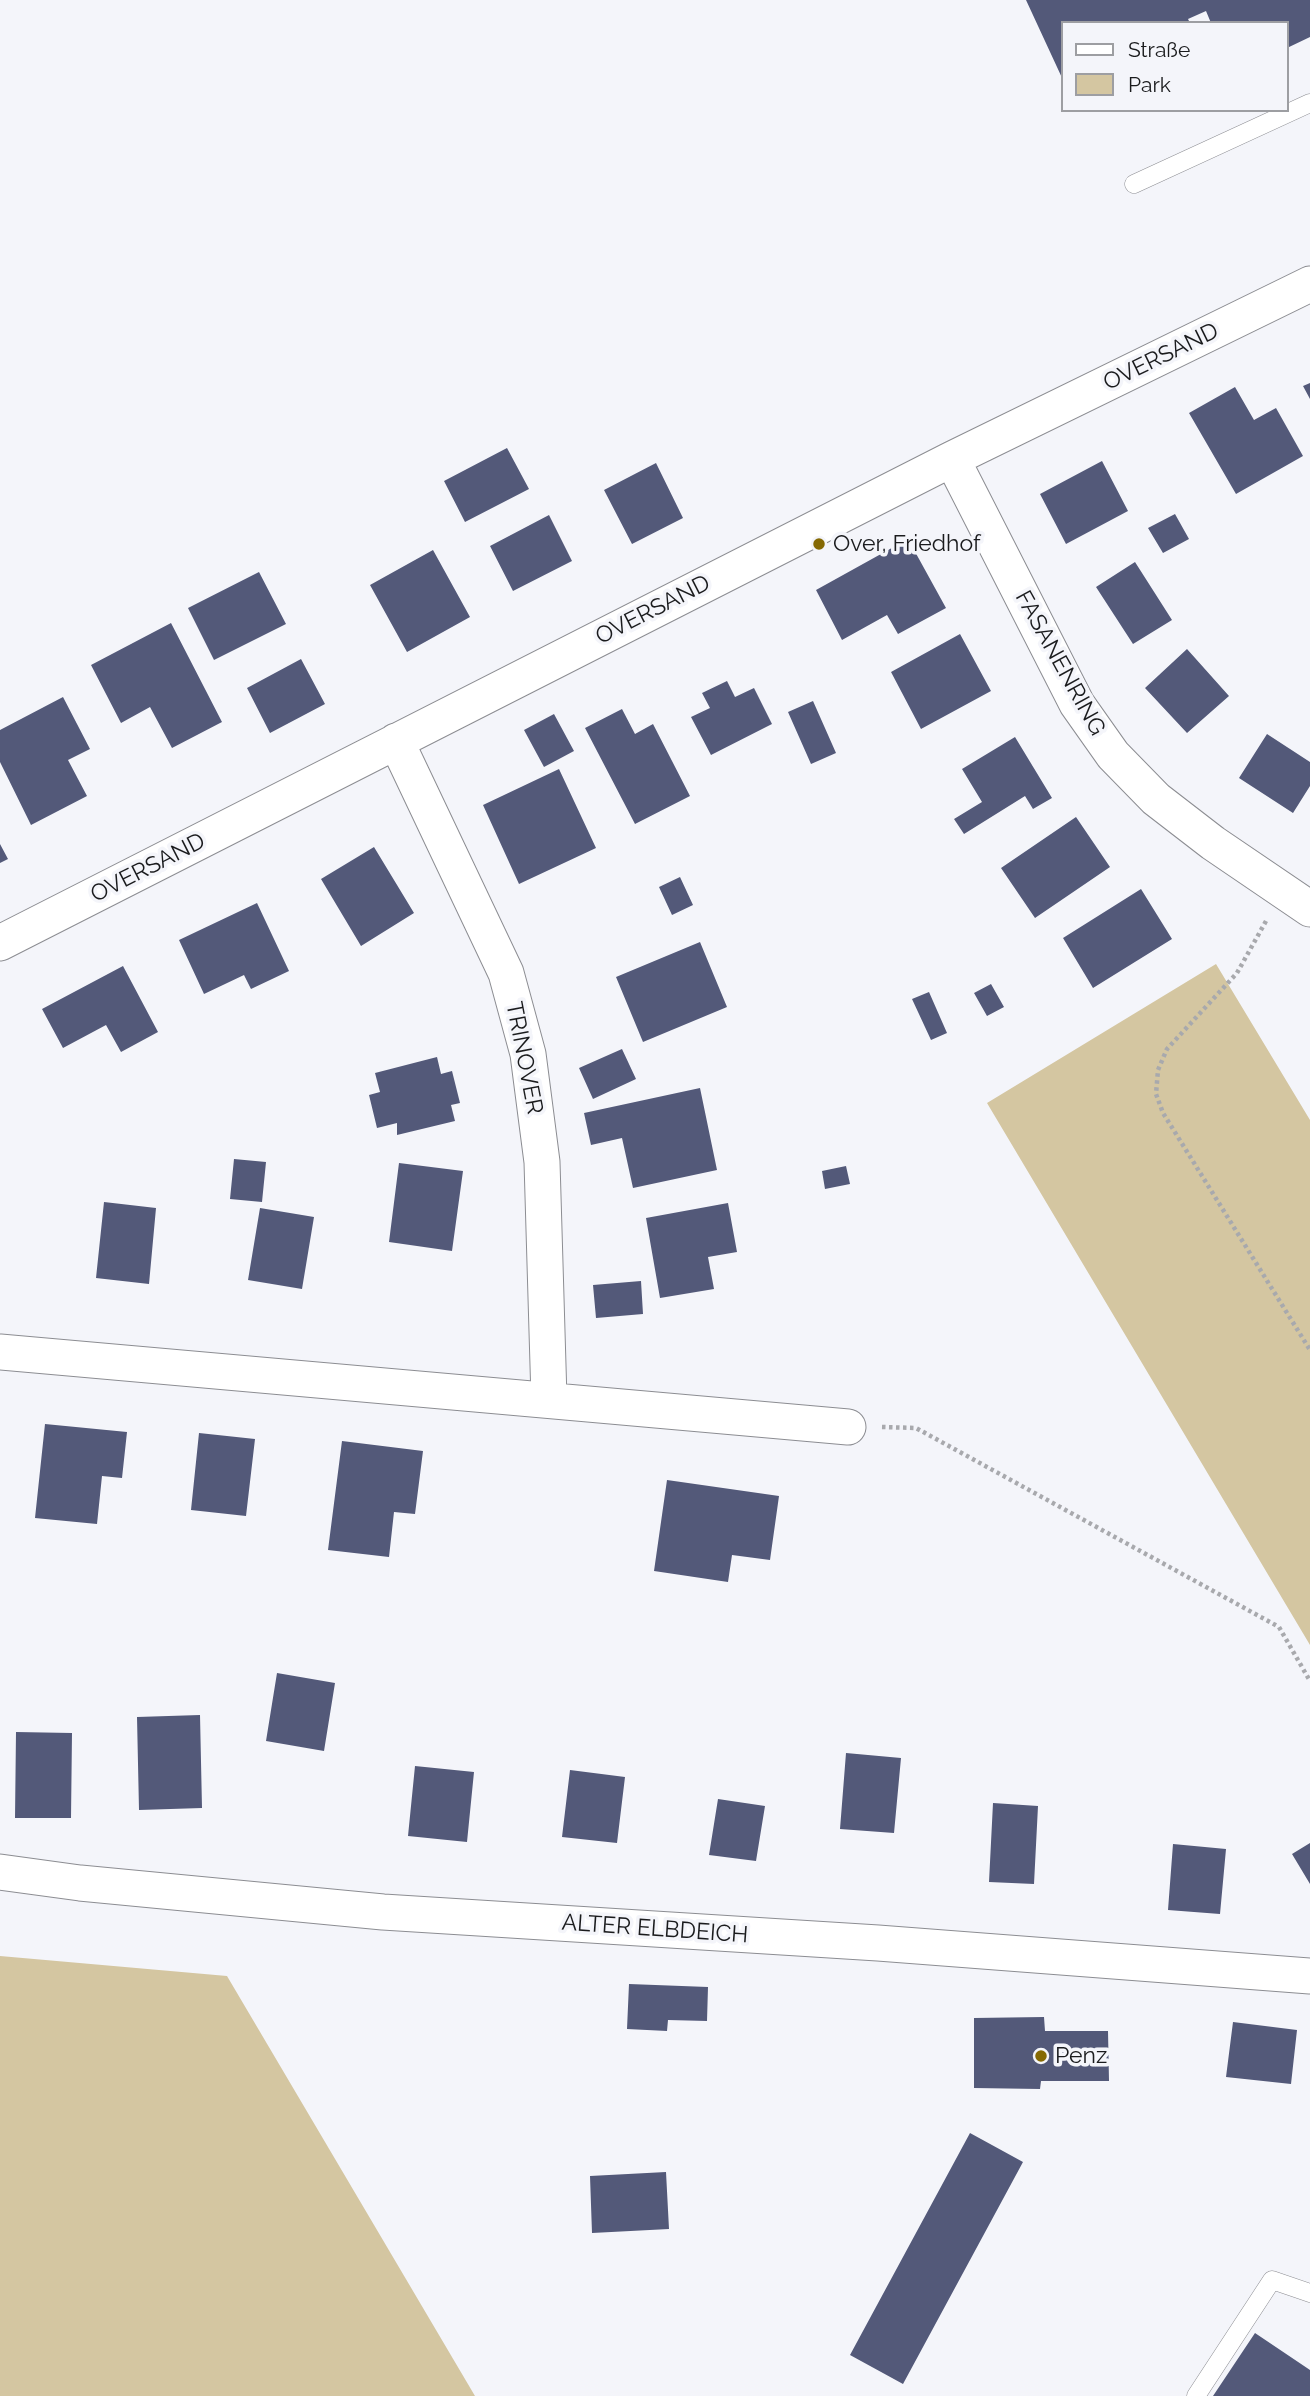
<!DOCTYPE html>
<html>
<head>
<meta charset="utf-8">
<style>
	body { margin:0 }
	#map { position:relative; width:1310px; height:2396px; overflow:hidden; background:#f4f5fa; font-family:Raleway,sans-serif }
	canvas { display:block }
	.legend { position:absolute; left:1061px; top:21px; width:228px; height:91px; box-sizing:border-box; background:#f4f5fa; border:2px solid #9d9ea2; margin:0; padding:9px 12px; list-style:none; font-size:21px; color:#1a1b1d }
	.legend li { display:flex; align-items:center; gap:14px; height:35px }
	.legend b { width:35px; border:2px solid #9d9ea2 }
</style>
</head>
<body>
<div id="map">
<canvas width="1310" height="2396"></canvas>
<ul class="legend">
<li><b style="height:9px;background:#fff"></b>Straße</li>
<li><b style="height:19px;background:#d4c6a1"></b>Park</li>
</ul>
</div>
<script>
const g = document.querySelector('canvas').getContext('2d');
g.lineJoin = 'round';
function fillPath(path, color) { g.fillStyle = color; g.fill(path, 'evenodd'); }
const poly = rows => new Path2D(rows.map(r => 'M' + r).join(''));
function strokePath(path, color, width, dash) { g.strokeStyle = color; g.lineWidth = width; g.lineCap = dash ? 'butt' : 'round'; g.setLineDash(dash || []); g.stroke(path); }
function drawText(font, color, halo, rows, align = 'center') {
  g.font = font + ' Raleway,sans-serif'; g.lineWidth = 7; g.setLineDash([]); g.textBaseline = 'middle'; g.strokeStyle = halo; g.fillStyle = color; for (const [text, x, y, turn = 0] of rows) {
    g.save(); g.translate(x, y); g.rotate((+turn || 0) * Math.PI / 180); g.textAlign = isNaN(turn) ? turn : align; if (halo) g.strokeText(text, 0, 0); g.fillText(text, 0, 0); g.restore();
  }
}
fillPath(poly([
	[1216,964,1310,1120,1310,1645,987,1103],
	[0,1956,227,1976,475,2396,0,2396]
]), '#d4c6a1');
fillPath(poly([
	[1026,0,1310,0,1310,37,1287,48,1287,23,1211,23,1206,11,1188,19,1190,23,1063,23,1063,80],
	[1310,383,1310,399,1303,386],
	[1235,387,1254,420,1276,408,1303,456,1236,494,1189,413],
	[507,448,529,489,465,522,444,481],
	[1102,461,1128,511,1066,544,1040,494],
	[656,463,683,518,632,544,604,490],
	[1175,514,1189,539,1163,553,1148,528],
	[549,515,572,561,513,591,490,546],
	[908,539,946,608,898,634,887,615,842,640,816,590],
	[433,550,470,617,407,652,370,585],
	[1135,562,1172,620,1133,644,1096,587],
	[259,572,286,624,214,660,188,608],
	[171,623,222,722,172,748,150,707,121,723,91,665],
	[960,634,991,691,921,729,891,672],
	[1187,649,1229,696,1187,733,1145,688],
	[301,659,325,704,270,733,247,688],
	[727,681,735,697,754,688,772,724,711,755,691,717,710,708,702,693],
	[63,697,90,749,68,760,87,796,31,825,0,762,0,730],
	[813,701,836,753,811,764,788,712],
	[622,709,635,734,653,724,690,796,635,824,585,728],
	[554,714,574,751,544,767,524,730],
	[1267,734,1310,762,1310,786,1293,813,1239,778],
	[1015,737,1052,798,1033,809,1025,796,964,834,954,819,982,802,962,769],
	[559,769,596,848,519,884,483,805],
	[1076,817,1110,867,1035,918,1001,868],
	[0,844,8,859,0,863],
	[374,847,414,913,361,946,321,879],
	[680,877,693,905,672,915,659,887],
	[1141,889,1172,939,1093,988,1063,938],
	[257,903,289,971,251,989,244,975,204,994,179,940],
	[700,942,727,1007,643,1042,616,977],
	[123,966,158,1032,121,1052,106,1025,63,1048,42,1009],
	[991,984,1004,1007,987,1016,974,993],
	[929,992,947,1033,931,1040,912,999],
	[622,1049,636,1079,593,1099,579,1068],
	[437,1057,441,1074,452,1071,460,1103,451,1105,455,1121,397,1135,397,1123,377,1128,369,1095,380,1092,375,1073],
	[700,1088,717,1170,633,1188,622,1138,591,1145,584,1113],
	[234,1159,266,1162,262,1202,230,1199],
	[399,1163,463,1171,452,1251,389,1242],
	[846,1166,850,1184,825,1189,822,1171],
	[104,1202,156,1208,149,1284,96,1278],
	[728,1203,737,1252,708,1257,714,1289,660,1298,646,1218],
	[260,1208,314,1217,302,1289,248,1280],
	[641,1281,643,1314,596,1318,593,1285],
	[45,1424,127,1432,122,1478,102,1476,97,1524,35,1518],
	[199,1433,255,1439,246,1516,191,1510],
	[342,1441,423,1451,415,1514,394,1512,389,1557,328,1550],
	[667,1480,779,1496,770,1560,732,1555,728,1582,654,1571],
	[277,1673,335,1683,324,1751,266,1741],
	[200,1715,202,1808,139,1810,137,1717],
	[16,1732,72,1733,71,1818,15,1818],
	[846,1753,901,1758,894,1833,840,1829],
	[415,1766,474,1772,467,1842,408,1836],
	[570,1770,625,1777,617,1843,562,1837],
	[718,1799,765,1806,756,1861,709,1855],
	[993,1803,1038,1806,1034,1884,989,1882],
	[1310,1843,1310,1884,1292,1854],
	[1173,1844,1226,1849,1220,1914,1168,1910],
	[629,1984,708,1987,707,2021,668,2020,667,2031,627,2029],
	[1044,2017,1045,2031,1108,2031,1109,2081,1041,2081,1040,2089,974,2088,974,2018],
	[1233,2022,1297,2030,1291,2084,1226,2077],
	[970,2133,1023,2162,903,2384,850,2355],
	[666,2172,669,2229,592,2233,590,2176],
	[1255,2333,1310,2370,1310,2396,1213,2396]
]), '#535979');
const service = poly([
	[1134,184,1310,103],
	[1196,2396,1272,2280,1310,2293]
]);
const minor = poly([
	[952,459,1077,704,1113,755,1156,799,1213,843,1310,909],
	[396,741,506,973,528,1054,542,1162,549,1399],
	[0,943,952,459,1310,284],
	[0,1352,848,1427],
	[0,1872,80,1883,383,1912,878,1943,1310,1976]
]);
strokePath(service, '#8c8d92', 19);
strokePath(minor, '#8c8d92', 37);
strokePath(poly([
	[1266,921,1237,973,1167,1049,1158,1070,1156,1094,1163,1113,1310,1350],
	[882,1427,916,1428,1279,1627,1310,1681]
]), '#a8a9ad', 4.5, [3.5, 3.5]);
strokePath(service, '#fff', 18);
strokePath(minor, '#fff', 35);
for (const [x, y, r, color] of [
	[819,544,7,"#856903"],
	[1041,2056,7,"#856903"]
]) { const dot = new Path2D(); dot.arc(x, y, r, 0, 2 * Math.PI); g.fillStyle = color; g.fill(dot); strokePath(dot, '#f4f5fa', 2.5); }
drawText('23px', '#1a1b1d', '#f4f5fa', [
	["OVERSAND",1161,357,-26],
	["OVERSAND",653,610,-27],
	["FASANENRING",1060,663,61],
	["OVERSAND",148,868,-27],
	["TRINOVER",524,1058,79],
	["ALTER ELBDEICH",655,1929,4]
]);
drawText('23px', '#1a1b1d', '#f4f5fa', [
	["Over, Friedhof",833,544],
	["Penz",1055,2056]
], 'left');
</script>
</body>
</html>
